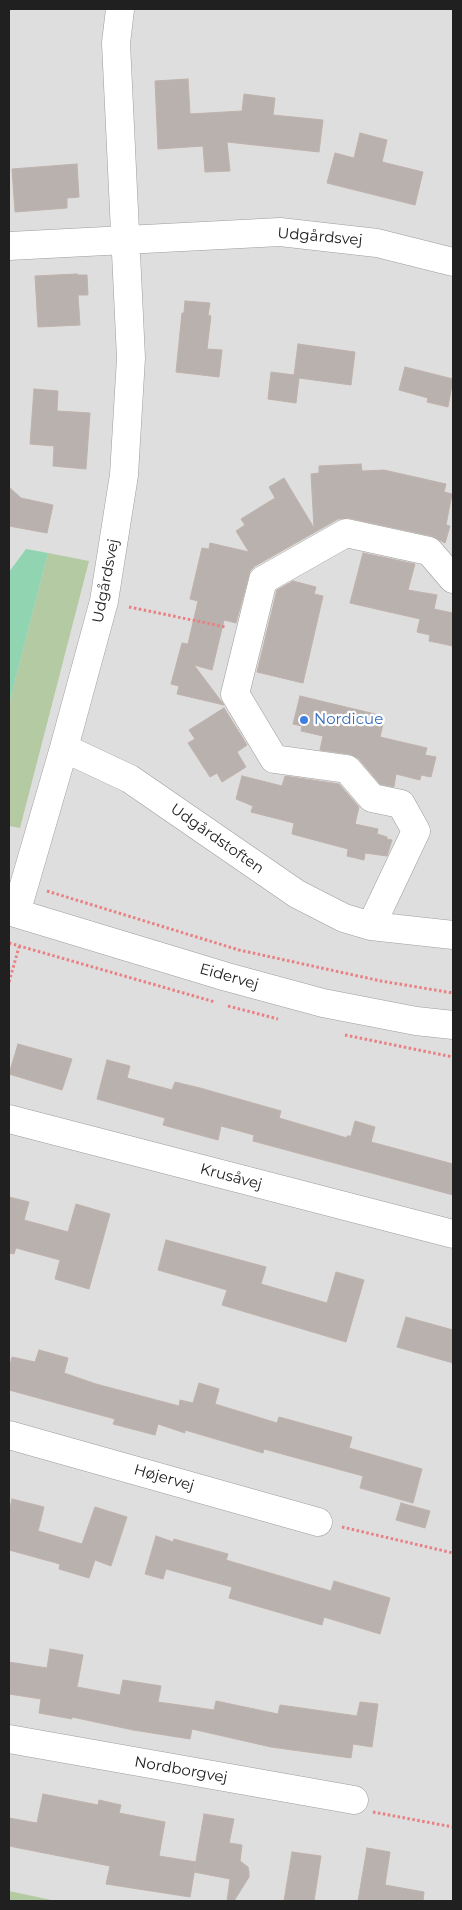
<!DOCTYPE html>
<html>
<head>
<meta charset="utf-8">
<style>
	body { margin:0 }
	#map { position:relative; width:462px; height:1910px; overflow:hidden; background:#f0ece8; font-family:Montserrat,sans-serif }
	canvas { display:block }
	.frame { position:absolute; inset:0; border:10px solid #202020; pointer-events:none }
</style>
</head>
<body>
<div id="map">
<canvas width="462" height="1910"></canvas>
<div class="frame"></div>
</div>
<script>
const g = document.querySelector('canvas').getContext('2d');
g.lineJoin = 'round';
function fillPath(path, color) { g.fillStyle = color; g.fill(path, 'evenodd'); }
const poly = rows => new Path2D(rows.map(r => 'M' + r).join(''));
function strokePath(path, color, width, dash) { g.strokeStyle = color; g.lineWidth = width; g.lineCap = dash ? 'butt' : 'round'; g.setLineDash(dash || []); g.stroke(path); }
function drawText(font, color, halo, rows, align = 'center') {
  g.font = font + ' Montserrat,sans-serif'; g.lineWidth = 4.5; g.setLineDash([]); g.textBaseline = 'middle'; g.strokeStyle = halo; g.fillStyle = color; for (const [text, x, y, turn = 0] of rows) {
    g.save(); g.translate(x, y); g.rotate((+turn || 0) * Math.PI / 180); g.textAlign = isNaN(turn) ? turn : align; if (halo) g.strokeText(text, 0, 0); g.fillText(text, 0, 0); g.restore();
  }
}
fillPath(poly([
	[9,9,453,9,453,1901,9,1901]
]), '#dedede');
fillPath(poly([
	[48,553,89,561,20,828,9,826,9,704],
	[9,1891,56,1901,9,1901]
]), '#b3caa2');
fillPath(poly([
	[26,549,48,553,9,704,9,572]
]), '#91d4b2');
const building = poly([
	[188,79,190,114,242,111,244,94,275,98,273,115,323,120,319,152,227,142,230,171,205,172,203,146,158,149,155,81,188,79],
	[360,133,387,140,382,162,423,172,415,205,327,183,335,153,354,158,360,133],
	[77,164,79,197,67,198,67,208,15,212,12,169,77,164],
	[77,274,77,275,87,275,88,295,78,295,80,325,38,327,35,276,77,274],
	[185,301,210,303,208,315,211,316,207,349,222,350,219,377,176,372,182,313,184,313,185,301],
	[298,344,355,352,351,385,299,378,296,403,268,399,271,372,294,375,298,344],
	[405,367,453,379,448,407,427,402,428,398,399,390,405,367],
	[34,389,58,391,57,411,90,413,86,469,53,466,54,446,30,444,34,389],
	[361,464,362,471,384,470,446,484,444,492,452,494,446,525,450,526,445,543,432,536,349,518,338,519,255,566,250,571,236,623,224,620,212,670,194,665,224,705,177,694,179,686,171,684,182,643,188,644,198,601,190,599,202,548,209,549,210,543,249,552,236,531,245,525,241,519,275,498,269,487,284,478,314,528,311,474,319,473,319,466,361,464],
	[9,487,21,498,53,505,47,533,9,526,9,487],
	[363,553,415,564,408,590,437,595,434,609,453,613,453,646,429,641,430,635,417,632,420,619,350,603,363,553],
	[293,581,316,587,314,594,323,596,303,683,257,672,277,590,293,581],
	[300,696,375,714,373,722,383,724,380,737,427,748,425,755,436,757,431,777,421,775,420,780,396,774,394,787,380,784,358,758,349,754,320,750,323,736,301,731,302,726,293,724,300,696],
	[224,708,247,745,237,752,246,767,222,782,217,773,210,777,188,743,195,739,189,730,224,708],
	[242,776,282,786,285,776,339,784,359,807,355,824,378,829,377,834,387,837,387,839,392,840,387,856,365,853,364,860,347,856,348,849,292,834,294,823,251,812,253,806,236,799,242,776],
	[18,1044,72,1059,62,1090,9,1074,18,1044],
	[107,1060,130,1066,127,1078,172,1090,175,1082,200,1088,281,1111,279,1118,347,1138,347,1136,351,1136,355,1121,375,1127,371,1142,453,1164,453,1195,253,1141,254,1135,221,1126,218,1140,163,1125,165,1118,97,1099,107,1060],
	[9,1197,29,1202,24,1220,68,1232,76,1204,110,1214,89,1289,55,1279,60,1260,16,1248,14,1254,9,1253,9,1197],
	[166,1240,266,1267,261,1284,327,1303,336,1272,364,1280,346,1342,222,1305,227,1290,158,1270,166,1240],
	[406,1317,453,1330,453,1363,397,1347,406,1317],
	[39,1350,68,1358,64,1373,96,1384,179,1406,180,1400,193,1403,199,1383,219,1389,215,1404,277,1423,279,1417,352,1437,349,1448,422,1469,413,1503,360,1488,363,1476,264,1449,263,1453,185,1430,185,1433,158,1424,155,1435,113,1424,115,1419,9,1390,9,1369,12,1357,35,1362,39,1350],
	[12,1499,44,1507,38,1531,82,1544,95,1507,127,1517,111,1566,95,1560,89,1578,59,1569,60,1564,9,1550,9,1513,12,1499],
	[401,1503,430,1511,425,1528,396,1520,401,1503],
	[156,1536,173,1542,174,1539,228,1554,226,1560,331,1591,334,1581,390,1598,380,1634,324,1617,322,1625,229,1598,232,1587,166,1569,163,1579,145,1574,156,1536],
	[50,1649,83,1655,77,1687,120,1695,123,1680,161,1686,158,1702,214,1710,216,1701,278,1714,280,1705,357,1716,360,1702,378,1704,372,1747,353,1744,351,1758,271,1747,192,1729,190,1739,133,1730,72,1717,72,1719,39,1713,41,1699,9,1694,9,1662,47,1668,50,1649],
	[43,1794,98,1805,99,1800,121,1805,119,1813,165,1822,159,1856,196,1862,190,1897,106,1884,110,1866,9,1846,9,1818,37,1823,43,1794],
	[204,1814,234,1819,229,1843,242,1845,240,1861,248,1867,249,1872,249,1877,234,1901,227,1901,230,1879,194,1872,204,1814],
	[367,1848,390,1852,385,1885,424,1892,423,1901,358,1901,367,1848],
	[292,1852,321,1856,314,1901,284,1901,292,1852]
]);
fillPath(building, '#b9b1ae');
strokePath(building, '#c0b2ac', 1);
const minor = poly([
	[9,246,280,232,377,243,453,262],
	[64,748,130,779,297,894,344,918,371,926,453,935],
	[9,911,227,977,323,1003,416,1021,453,1025],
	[16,913,64,748,104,601,124,475,131,358,116,43,120,9],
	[371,926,416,831,401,804,372,798,347,769,274,759,235,694,263,580,346,533,429,551,453,579],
	[9,1119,453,1234],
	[9,1435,318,1522],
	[9,1739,354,1800]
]);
strokePath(minor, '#9d9d9d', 29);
strokePath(poly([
	[129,607,226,627],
	[47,891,239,950,381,981,453,993],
	[9,943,215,1002],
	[9,982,19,947],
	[228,1006,278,1019],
	[345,1035,453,1057],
	[342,1527,453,1553],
	[373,1812,453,1827]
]), '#e98083', 3, [2.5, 2.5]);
strokePath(minor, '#fff', 28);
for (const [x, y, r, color] of [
	[304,720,5,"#3f7fe0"]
]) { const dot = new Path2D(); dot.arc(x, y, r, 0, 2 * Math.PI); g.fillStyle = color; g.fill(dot); strokePath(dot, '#fff', 2); }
drawText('15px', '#202020', '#fff', [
	["Udgårdsvej",320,237,5],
	["Udgårdsvej",106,581,-79],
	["Udgårdstoften",217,839,35],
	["Eidervej",229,977,16],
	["Krusåvej",231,1177,15],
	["Højervej",164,1478,16],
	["Nordborgvej",181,1770,10]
]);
drawText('15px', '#366cbe', '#fff', [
	["Nordicue",314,720]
], 'left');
</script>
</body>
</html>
